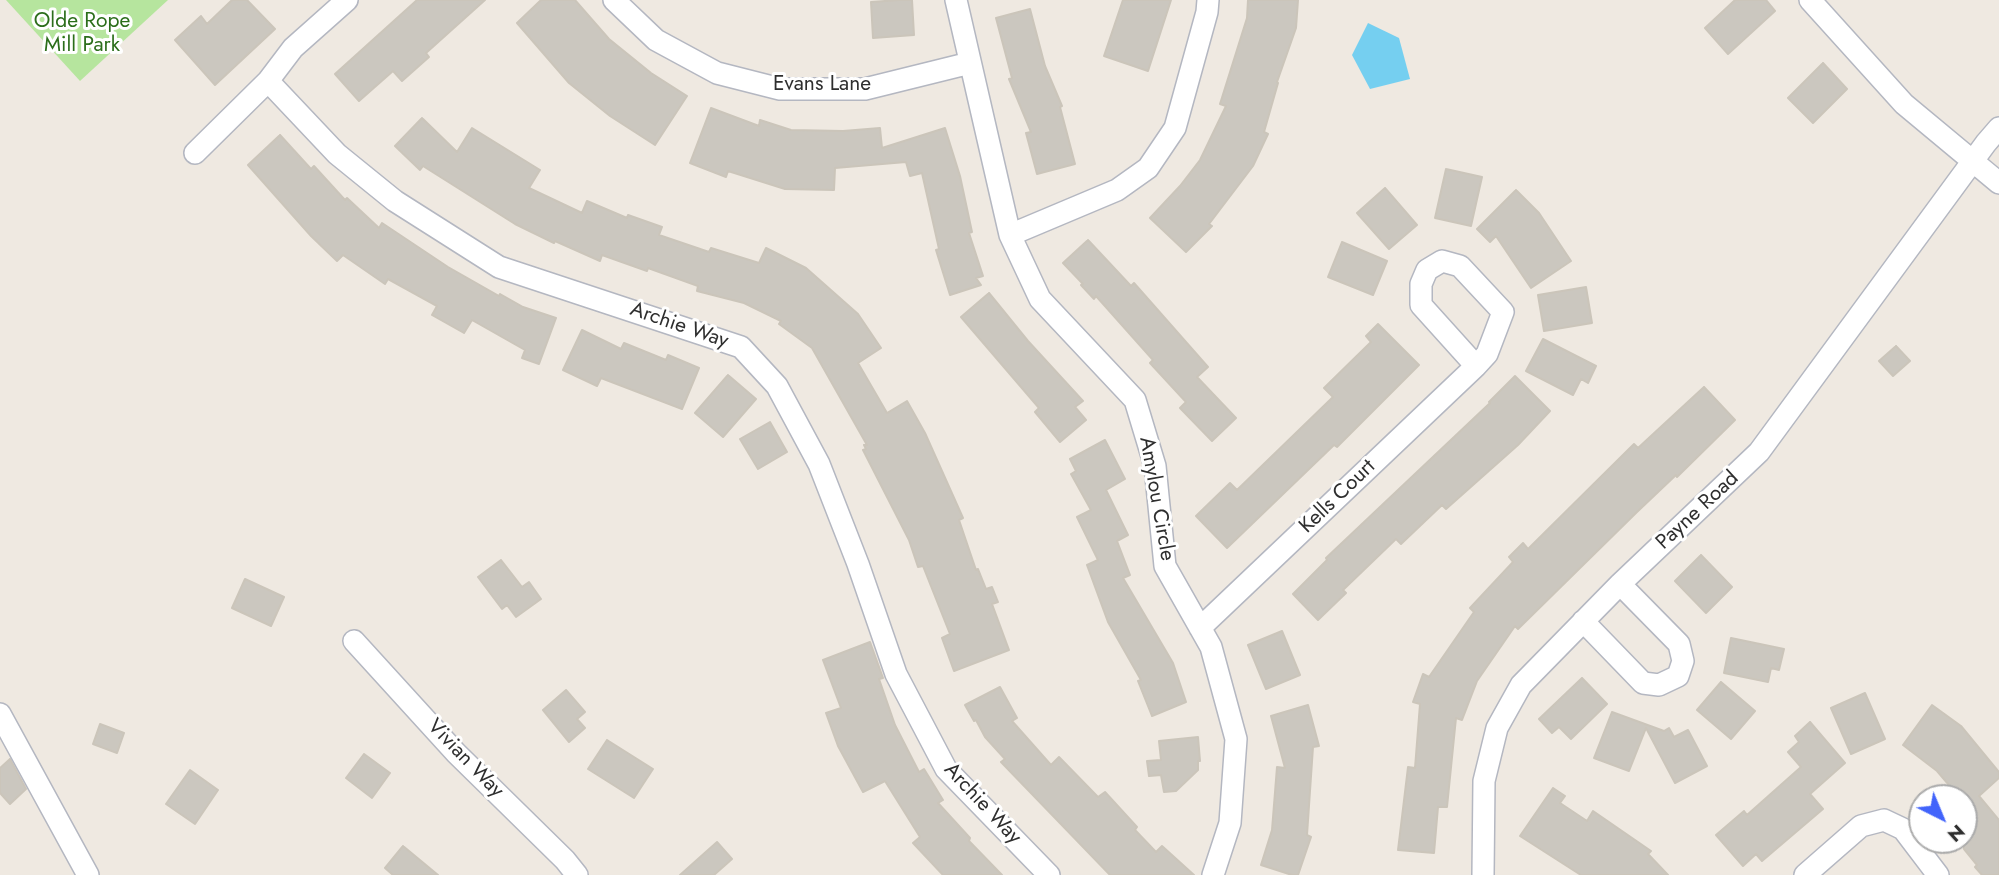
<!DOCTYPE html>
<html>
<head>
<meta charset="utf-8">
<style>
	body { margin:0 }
	#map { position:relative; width:1999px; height:875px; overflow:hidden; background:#efe9e1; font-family:Jost,sans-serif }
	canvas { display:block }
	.north { position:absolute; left:1908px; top:784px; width:70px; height:70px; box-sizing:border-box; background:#fff; border:2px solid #ababab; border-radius:50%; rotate:137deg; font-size:19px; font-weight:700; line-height:28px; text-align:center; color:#2e2e2e }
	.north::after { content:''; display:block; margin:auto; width:24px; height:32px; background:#4264fb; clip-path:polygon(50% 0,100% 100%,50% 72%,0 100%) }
</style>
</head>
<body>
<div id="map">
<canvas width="1999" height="875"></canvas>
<div class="north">N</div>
</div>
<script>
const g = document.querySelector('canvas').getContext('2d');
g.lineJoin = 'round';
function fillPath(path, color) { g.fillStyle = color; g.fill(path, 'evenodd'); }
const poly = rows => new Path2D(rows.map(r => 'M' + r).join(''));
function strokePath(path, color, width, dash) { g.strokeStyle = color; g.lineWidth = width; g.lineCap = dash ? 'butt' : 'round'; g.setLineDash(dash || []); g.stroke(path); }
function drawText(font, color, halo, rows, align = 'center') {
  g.font = font + ' Jost,sans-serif'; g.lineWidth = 6; g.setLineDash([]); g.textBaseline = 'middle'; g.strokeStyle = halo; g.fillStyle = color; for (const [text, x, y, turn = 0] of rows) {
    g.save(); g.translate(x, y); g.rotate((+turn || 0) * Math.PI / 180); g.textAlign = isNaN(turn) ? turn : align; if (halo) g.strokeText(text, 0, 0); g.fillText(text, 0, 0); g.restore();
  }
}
fillPath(poly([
	[6,0,168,0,80,81]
]), '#b6e59e');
fillPath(poly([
	[1368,23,1399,38,1410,79,1370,89,1352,55]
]), '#75cff0');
const building = poly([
	[232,0,247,0,275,29,215,85,175,40,201,16,207,24,232,0],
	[417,0,485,0,426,53,429,57,402,81,393,71,359,101,335,74,417,0],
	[541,0,575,0,609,39,651,73,687,96,655,145,610,116,569,83,517,23,541,0],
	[899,0,912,0,914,35,873,38,871,2,899,0],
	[1123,0,1171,0,1148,71,1104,56,1123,0],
	[1248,0,1298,0,1296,28,1277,82,1278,83,1264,132,1268,134,1253,166,1209,224,1212,226,1186,252,1150,218,1180,186,1200,160,1226,106,1220,104,1247,18,1248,0],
	[1735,0,1766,0,1775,11,1728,54,1705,28,1735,0],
	[1030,9,1045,66,1062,106,1060,107,1075,164,1037,174,1026,133,1031,132,1009,79,1012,78,996,18,1030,9],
	[1823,63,1847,89,1813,123,1788,98,1823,63],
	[711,108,759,126,760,120,791,130,843,131,880,128,882,148,945,128,960,176,972,232,969,233,983,276,976,278,981,285,950,295,936,250,939,249,922,173,910,176,906,162,835,168,834,190,785,189,728,171,726,177,690,163,711,108],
	[422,118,457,152,472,128,540,170,529,188,582,213,587,201,627,218,628,215,662,227,659,235,709,252,711,248,759,263,766,248,806,268,858,314,881,348,858,363,887,413,907,401,925,433,963,518,959,520,976,570,978,569,986,589,992,587,998,602,992,604,1009,650,954,671,942,638,950,634,923,566,918,567,909,540,863,450,866,449,864,445,867,445,812,348,779,324,781,321,744,303,697,291,698,286,648,268,647,271,602,255,600,261,555,241,554,243,515,224,423,166,420,170,395,146,422,118],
	[280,135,311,169,314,166,345,200,347,198,379,228,382,223,448,267,499,296,500,294,523,307,556,318,539,364,522,358,525,350,472,320,464,333,432,315,437,306,388,279,385,284,343,255,337,261,311,236,248,165,280,135],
	[1446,169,1482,177,1471,226,1435,218,1446,169],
	[1385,188,1417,225,1389,249,1357,213,1385,188],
	[1516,190,1539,213,1571,261,1531,288,1496,236,1490,242,1477,229,1516,190],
	[1088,240,1131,286,1134,283,1208,367,1197,377,1236,418,1212,441,1180,408,1186,402,1150,363,1153,360,1096,296,1094,299,1081,285,1083,284,1063,263,1088,240],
	[1342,242,1387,261,1373,295,1328,277,1342,242],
	[1586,287,1592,323,1544,331,1538,295,1586,287],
	[989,293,1028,341,1083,401,1075,407,1086,420,1060,442,1035,412,1039,408,961,317,989,293],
	[1378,324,1419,365,1337,447,1334,445,1227,548,1196,516,1230,483,1237,490,1333,397,1324,388,1371,342,1366,336,1378,324],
	[582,330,621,349,624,343,666,360,668,355,699,368,682,409,601,378,597,386,563,370,582,330],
	[1543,339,1596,366,1588,383,1581,379,1573,395,1526,371,1543,339],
	[1896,346,1910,361,1893,376,1879,361,1896,346],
	[728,375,756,399,723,437,695,413,728,375],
	[1515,376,1550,411,1518,445,1446,509,1442,505,1401,544,1396,539,1343,590,1346,593,1318,620,1293,594,1327,560,1326,558,1490,403,1489,402,1515,376],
	[1704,387,1735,420,1677,477,1676,475,1637,512,1518,629,1515,626,1477,681,1462,720,1456,718,1447,807,1438,807,1434,853,1398,850,1408,767,1415,768,1420,704,1413,702,1423,674,1429,677,1474,612,1470,608,1513,562,1509,557,1523,543,1528,549,1634,444,1638,448,1704,387],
	[770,422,787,452,758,469,740,439,770,422],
	[1105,440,1125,479,1106,490,1128,535,1117,541,1130,575,1123,578,1173,663,1186,702,1152,716,1138,681,1141,680,1108,622,1087,565,1098,560,1077,517,1091,510,1071,474,1076,471,1070,459,1105,440],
	[1701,555,1732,587,1706,613,1675,581,1701,555],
	[501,560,522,587,529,582,541,599,516,617,507,605,502,609,478,577,501,560],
	[245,579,284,597,271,626,232,608,245,579],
	[1282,631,1300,675,1266,689,1248,645,1282,631],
	[1731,638,1784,649,1779,670,1771,668,1768,682,1724,673,1731,638],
	[870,642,883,678,879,679,895,725,919,772,924,769,943,800,938,803,970,838,969,841,1002,875,943,875,913,843,920,837,885,781,863,792,838,746,826,713,841,708,823,660,870,642],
	[1582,678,1607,704,1571,739,1559,727,1552,733,1539,719,1582,678],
	[1721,682,1755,711,1731,739,1697,710,1721,682],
	[1000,687,1017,718,1012,721,1051,765,1059,757,1098,797,1105,792,1137,827,1135,830,1156,852,1162,846,1194,875,1110,875,1001,762,1005,759,985,737,976,720,974,721,965,705,1000,687],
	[566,690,585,712,577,719,585,728,569,742,543,710,566,690],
	[1865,693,1885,739,1851,754,1831,708,1865,693],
	[1308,705,1319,746,1313,747,1307,835,1311,837,1298,875,1292,875,1261,865,1272,830,1277,767,1285,768,1271,716,1308,705],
	[1932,705,1961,726,1999,772,1999,778,1979,796,1999,820,1999,875,1982,875,1975,867,1977,865,1964,849,1964,817,1971,811,1964,802,1964,798,1960,798,1937,771,1903,745,1932,705],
	[1612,712,1664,731,1669,728,1674,737,1688,730,1707,766,1675,783,1646,728,1629,771,1594,758,1612,712],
	[1810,722,1845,763,1810,794,1823,809,1762,861,1756,854,1743,866,1716,835,1744,811,1747,815,1801,767,1788,752,1799,742,1795,736,1810,722],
	[100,724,124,733,117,753,93,744,100,724],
	[1198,737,1200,761,1198,761,1198,770,1176,791,1164,792,1161,775,1149,776,1147,761,1161,760,1159,741,1198,737],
	[607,740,653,769,634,798,588,769,607,740],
	[364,754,390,773,372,798,346,778,364,754],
	[10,759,26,789,10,804,0,793,0,768,10,759],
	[190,770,218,790,195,824,166,804,190,770],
	[1553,788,1565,796,1560,803,1587,821,1593,811,1651,851,1648,854,1668,875,1581,875,1520,836,1553,788],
	[717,842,732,859,714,875,680,875,717,842],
	[403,846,438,875,393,875,385,868,403,846]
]);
fillPath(building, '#cbc7bf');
strokePath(building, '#cbc5ba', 2);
const minor = poly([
	[347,0,293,48,268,81,337,154,395,201,499,267,741,347,777,386,819,464,858,564,896,674,946,769,1049,875],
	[614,0,656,40,717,73,780,89,865,89,970,63],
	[956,0,1010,235,1040,299,1135,400,1155,466,1165,566,1211,647,1236,739,1230,823,1213,875],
	[1810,0,1904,104,1999,183],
	[195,153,268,81],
	[1010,235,1117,190,1148,168,1175,128,1207,12,1208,0],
	[1583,621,1643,683,1659,685,1678,676,1683,661,1679,644,1620,584],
	[1200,628,1476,366,1487,354,1503,312,1460,266,1442,261,1427,270,1421,284,1421,305,1476,366],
	[354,641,456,753,565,860,577,875],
	[0,714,88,875],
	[1483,875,1484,781,1497,728,1521,685,1620,584,1759,452,1986,143,1999,128],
	[1805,875,1861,826,1884,820,1903,829,1938,875]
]);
strokePath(minor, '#b4b7c1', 24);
strokePath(minor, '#fff', 21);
drawText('21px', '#2c6e1b', '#fff', [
	["Olde Rope",82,22],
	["Mill Park",82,46]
]);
drawText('21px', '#2e2e2e', '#fff', [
	["Evans Lane",822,85],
	["Archie Way",679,326,19],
	["Kells Court",1338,497,-44],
	["Amylou Circle",1156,499,80],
	["Payne Road",1698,511,-43],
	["Vivian Way",465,759,46],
	["Archie Way",982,804,47]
]);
</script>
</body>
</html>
